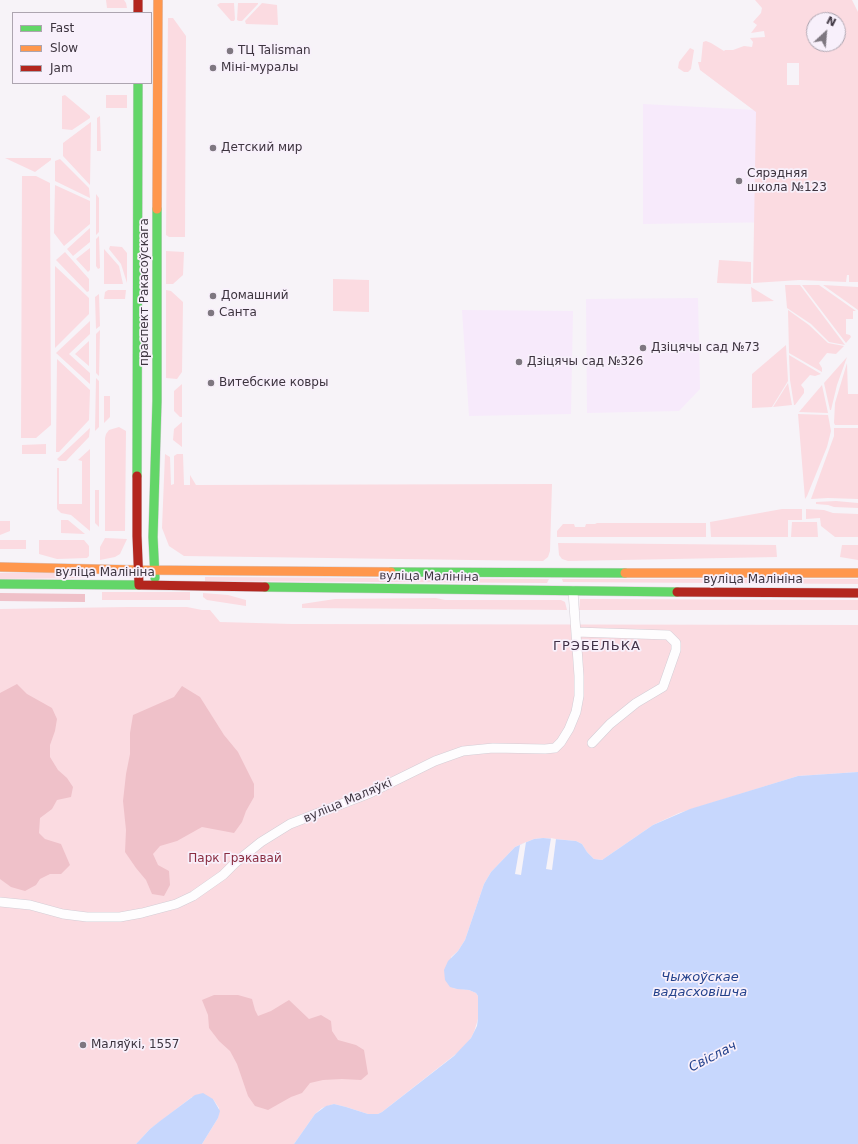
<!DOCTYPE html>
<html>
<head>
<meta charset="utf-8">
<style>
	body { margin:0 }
	#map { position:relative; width:858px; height:1144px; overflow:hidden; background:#f7f3f8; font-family:"DejaVu Sans",sans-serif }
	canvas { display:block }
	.legend { position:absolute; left:12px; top:12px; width:140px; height:72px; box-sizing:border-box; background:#f8f0fb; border:1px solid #ada5b0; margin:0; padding:5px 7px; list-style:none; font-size:12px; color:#3d343f }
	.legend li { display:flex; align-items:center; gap:8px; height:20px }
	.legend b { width:20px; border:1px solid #ada5b0 }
	.north { position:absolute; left:806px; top:12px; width:40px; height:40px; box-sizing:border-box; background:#f8f0fb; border:1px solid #ada5b0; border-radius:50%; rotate:26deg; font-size:11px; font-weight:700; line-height:16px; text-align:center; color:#3d343f }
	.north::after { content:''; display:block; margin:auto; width:14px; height:18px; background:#7e7780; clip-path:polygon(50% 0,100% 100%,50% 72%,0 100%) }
</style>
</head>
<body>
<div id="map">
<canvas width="858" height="1144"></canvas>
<ul class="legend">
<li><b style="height:5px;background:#63d668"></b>Fast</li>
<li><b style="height:5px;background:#ff974d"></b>Slow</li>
<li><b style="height:5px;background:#b3261e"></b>Jam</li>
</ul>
<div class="north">N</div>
</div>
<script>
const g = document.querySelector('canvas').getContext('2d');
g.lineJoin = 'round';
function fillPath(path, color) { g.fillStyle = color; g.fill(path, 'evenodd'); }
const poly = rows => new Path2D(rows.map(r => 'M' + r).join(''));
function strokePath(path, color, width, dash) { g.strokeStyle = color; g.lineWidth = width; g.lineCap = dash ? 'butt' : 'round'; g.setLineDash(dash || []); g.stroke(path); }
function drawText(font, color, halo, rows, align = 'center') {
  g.font = font + ' "DejaVu Sans",sans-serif'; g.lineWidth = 3.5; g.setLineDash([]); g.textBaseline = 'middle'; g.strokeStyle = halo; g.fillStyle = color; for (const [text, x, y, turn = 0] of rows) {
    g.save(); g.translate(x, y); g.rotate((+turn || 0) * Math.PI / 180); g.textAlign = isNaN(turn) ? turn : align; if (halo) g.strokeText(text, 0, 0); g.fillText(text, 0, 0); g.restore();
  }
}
fillPath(poly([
	[643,104,756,110,785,222,643,224],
	[698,298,700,389,679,411,587,413,586,299],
	[462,310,573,311,571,414,469,416]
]), '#f7eafb');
fillPath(poly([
	[106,0,124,0,126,3,127,8,107,8],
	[755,0,852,0,858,12,858,282,849,282,849,275,847,275,846,282,800,280,753,283,756,112,700,70,698,62,701,62,703,42,706,41,711,43,724,51,725,50,733,50,744,46,752,47,753,42,750,38,765,37,764,31,751,33,757,25,753,22,761,13,762,8],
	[814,20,838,20,838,44,814,44],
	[787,63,799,63,799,85,787,85],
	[220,3,234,3,235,19,234,21,231,21,217,5],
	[238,3,258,3,258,4,242,21,239,21,237,20],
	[262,3,277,5,278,25,246,24,245,21],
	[168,18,173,18,186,36,185,237,169,237,166,235],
	[690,48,694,50,691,69,688,72,684,72,678,68,679,62],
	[65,95,90,116,90,118,72,130,62,129,62,96],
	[106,95,127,95,127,108,106,108],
	[100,116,101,151,97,151,97,118],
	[91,122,90,185,63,156,63,143],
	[5,158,51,158,51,160,35,172],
	[60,159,89,188,90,198,55,181,55,161],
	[22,176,36,176,50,183,51,425,36,438,21,438],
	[55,185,90,201,90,224,64,246,54,233],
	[96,194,99,198,99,232,96,235],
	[90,228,90,242,73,256,67,249],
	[99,236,100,268,98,269,96,266,96,239],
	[110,246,122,247,127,253,127,283,121,264,109,249],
	[90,248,90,270,88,272,76,259],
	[104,249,119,266,123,284,104,284],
	[166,251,184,252,183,275,173,284,166,284],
	[65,252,89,279,89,291,87,292,56,260],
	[719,260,751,262,751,284,717,283],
	[55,266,89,298,89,314,55,348],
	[333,279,369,280,369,312,333,311],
	[785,285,800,285,845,345,829,342,811,324,787,308],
	[802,285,819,285,856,311,853,311,853,319,846,319,846,334,850,335,851,337,846,343],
	[823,285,858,287,858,310],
	[751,287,774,301,752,302],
	[108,290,126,290,125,299,104,299,105,292],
	[166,290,171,291,183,302,182,372,177,379,166,378],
	[99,294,100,326,96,329,95,297],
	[788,310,809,325,828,343,844,346,836,354,827,353,819,363,822,368,822,372,789,353],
	[90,321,90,334,69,354,90,373,90,384,56,353],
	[100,330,99,376,96,373,96,334],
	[89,341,89,366,75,354],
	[786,345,788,381,772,407,752,408,752,374],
	[789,355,821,374,815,376,810,375,801,385,804,389,804,393,795,405,794,405,790,380],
	[847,357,837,385,831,410,830,410,824,383],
	[57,359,90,390,89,420,59,452,56,452],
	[847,363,848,394,858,394,858,425,835,425,834,423,835,403],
	[96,378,99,381,99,427,95,431],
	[788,383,792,405,773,407],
	[182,384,182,417,180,417,174,411,174,391],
	[822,385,828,413,799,412],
	[104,396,110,396,110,417,104,423],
	[798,414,828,415,831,431,827,447,807,496,805,499],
	[182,422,182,447,173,440,174,429],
	[119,427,126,431,125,531,105,531,105,438,106,434,109,430],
	[90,428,89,437,66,461,59,461,57,459],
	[834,428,858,428,858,499,828,498,811,499,834,436],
	[46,444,46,454,22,454,22,445],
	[90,449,90,531,71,515,61,513,57,509,57,468,59,468,59,504,82,504,82,461,78,460],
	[165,454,170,457,171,485,174,484,174,456,177,454,183,454,184,485,190,485,190,475,196,485,552,484,550,551,548,557,543,561,184,556,169,546,162,528],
	[95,490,99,490,99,527,95,523],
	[836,501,858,503,858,508,834,507,828,505,816,504,816,502],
	[782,509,802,509,802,520,788,520,788,537,711,537,710,522],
	[806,509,824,510,833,513,858,514,858,537,835,537,821,526,820,518,806,519],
	[61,520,68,520,85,534,61,533],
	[0,521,10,521,10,531,0,535],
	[792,522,817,522,818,537,791,537],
	[597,523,706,523,706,537,557,537,557,531,563,524,574,524,575,527,585,527,586,524,595,524],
	[105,538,127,539,120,554,115,557,100,560,100,547],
	[0,540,26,540,26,549,0,549],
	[39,540,84,540,89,546,89,556,87,558,57,559,39,554],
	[558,543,776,545,777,557,568,561,562,559,559,555],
	[842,545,858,545,858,560,840,557],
	[89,572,89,578,0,579,0,573],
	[205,577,549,579,547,583,205,581],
	[562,579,858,579,858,584,563,582],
	[102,592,190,592,190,600,102,600],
	[203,593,228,595,246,600,246,606,207,600,203,597],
	[436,598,445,600,561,600,565,602,567,610,302,608,302,604,335,599],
	[580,599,858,600,858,610,579,610],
	[128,607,187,607,202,610,210,610,220,622,292,624,858,625,858,772,798,776,679,813,653,825,602,860,594,859,587,852,582,844,576,841,543,838,534,839,515,847,491,872,484,884,465,940,458,951,451,957,453,988,469,990,476,993,478,996,478,1019,474,1032,471,1038,461,1050,382,1112,378,1114,368,1114,346,1107,334,1104,322,1108,315,1114,294,1144,202,1144,218,1118,219,1108,213,1099,192,1097,150,1129,136,1144,0,1144,0,609]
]), '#fbdbe1');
fillPath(poly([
	[0,593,85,594,85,602,0,601],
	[17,684,27,694,52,708,57,719,55,731,50,745,50,757,58,770,67,778,73,787,71,797,57,800,52,809,40,818,39,833,45,839,61,844,70,865,61,874,50,874,40,879,36,885,25,891,11,887,0,879,0,693],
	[182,686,200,697,224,735,238,752,254,784,254,797,246,811,242,822,234,833,202,827,177,841,160,846,153,854,158,865,169,871,170,885,164,896,152,894,146,880,136,868,125,852,126,830,123,801,126,774,130,754,130,733,133,715,174,697],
	[214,995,238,995,252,999,255,1010,258,1016,271,1011,289,1000,309,1019,321,1015,331,1021,332,1031,338,1040,356,1045,364,1050,368,1074,361,1080,342,1079,323,1080,310,1083,302,1093,291,1097,268,1110,255,1106,248,1096,237,1064,230,1051,219,1041,209,1028,208,1015,202,1000]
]), '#efc1c9');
fillPath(poly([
	[858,772,858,1144,294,1144,315,1114,326,1106,334,1104,346,1107,368,1114,378,1114,382,1112,454,1056,471,1038,477,1026,478,1019,478,996,476,993,469,990,457,989,450,987,445,980,444,970,448,961,458,951,465,940,484,884,491,872,515,847,534,839,543,838,576,841,582,844,587,852,594,859,602,860,653,825,690,809,798,776],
	[203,1093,213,1099,220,1111,218,1118,202,1144,136,1144,150,1129,160,1121,195,1095]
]), '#c7d7fd');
fillPath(poly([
	[551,838,556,839,552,870,546,869],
	[526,842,521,875,515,874,520,845]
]), '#f7f3f8');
const street = poly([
	[576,632,668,635,676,643,676,650,663,687,636,703,610,724,592,743],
	[0,902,30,905,63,914,87,917,120,917,142,913,176,904,193,896,223,875,235,863,261,842,290,824,370,793,435,761,463,751,493,748,545,749,555,748,561,742,569,729,576,712,579,696,579,676,573,591]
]);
const fast = poly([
	[137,476,138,83],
	[391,572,625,573],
	[155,578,153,537,157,401,157,209],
	[0,584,139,585],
	[265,587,677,592]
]);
const slow = poly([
	[157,209,158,0],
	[0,567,138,570],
	[138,570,391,572],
	[625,573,858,573]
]);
const jam = poly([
	[138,0,138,13],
	[137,476,137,536,139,585,265,587],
	[677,592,858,593]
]);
strokePath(street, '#d4ced6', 10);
strokePath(fast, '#d4ced6', 10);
strokePath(slow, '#d4ced6', 10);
strokePath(jam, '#d4ced6', 10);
strokePath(street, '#fefdfe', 9);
strokePath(fast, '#63d668', 9);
strokePath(slow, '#ff974d', 9);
strokePath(jam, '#b3261e', 9);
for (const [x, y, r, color] of [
	[230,51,4,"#7e7780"],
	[213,68,4,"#7e7780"],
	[213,148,4,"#7e7780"],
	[739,181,4,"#7e7780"],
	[213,296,4,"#7e7780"],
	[211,313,4,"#7e7780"],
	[643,348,4,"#7e7780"],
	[519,362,4,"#7e7780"],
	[211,383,4,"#7e7780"],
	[83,1045,4,"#7e7780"]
]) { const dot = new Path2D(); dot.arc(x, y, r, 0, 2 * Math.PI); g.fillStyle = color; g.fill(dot); strokePath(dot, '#f8f0fb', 1.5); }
drawText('12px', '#3d343f', '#f8f0fb', [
	["ТЦ Talisman",238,51],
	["Міні-муралы",221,68],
	["Детский мир",221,148],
	["Сярэдняя",747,174],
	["школа №123",747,188],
	["Домашний",221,296],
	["Санта",219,313],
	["Дзіцячы сад №73",651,348],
	["Дзіцячы сад №326",527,362],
	["Витебские ковры",219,383],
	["Маляўкі, 1557",91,1045]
], 'left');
drawText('12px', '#3d343f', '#f8f0fb', [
	["праспект Ракасоўскага",145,292,-90],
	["вуліца Малініна",105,573],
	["вуліца Малініна",429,577,1],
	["вуліца Малініна",753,580],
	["вуліца Маляўкі",348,801,-23]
]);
drawText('12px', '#8a2d41', '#f8f0fb', [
	["Парк Грэкавай",235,859]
]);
g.letterSpacing = '1px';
drawText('13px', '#423248', '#f8f0fb', [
	["ГРЭБЕЛЬКА",597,647]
]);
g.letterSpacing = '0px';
drawText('italic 13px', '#24428c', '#f8f0fb', [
	["Чыжоўскае",700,978],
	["вадасховішча",700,993],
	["Свіслач",713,1057,-27]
]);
</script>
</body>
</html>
